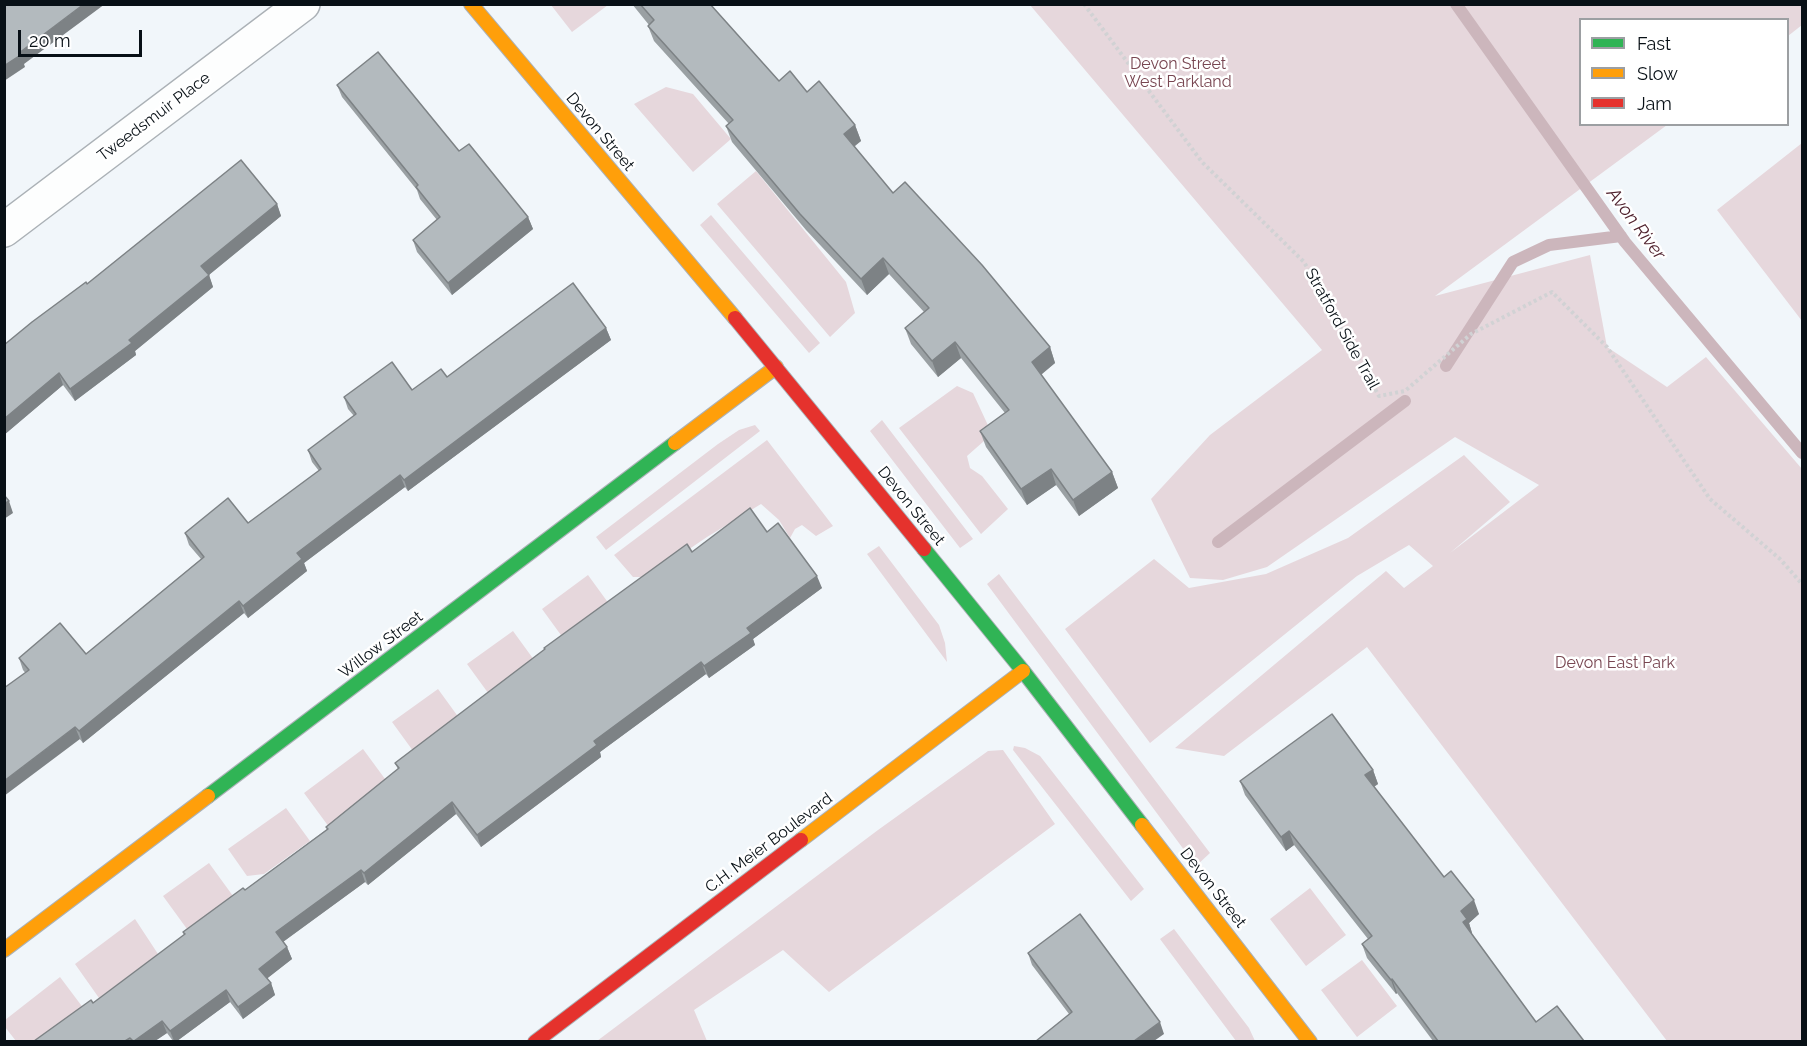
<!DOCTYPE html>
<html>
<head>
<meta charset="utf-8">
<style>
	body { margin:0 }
	#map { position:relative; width:1807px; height:1046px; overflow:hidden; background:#f1f6fa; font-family:Raleway,sans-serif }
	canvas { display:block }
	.frame { position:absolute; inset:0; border:6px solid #081016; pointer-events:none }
	.legend { position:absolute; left:1579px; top:18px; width:210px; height:108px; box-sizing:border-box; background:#fff; border:2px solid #9c9fa2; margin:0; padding:8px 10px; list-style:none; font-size:18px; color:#081016 }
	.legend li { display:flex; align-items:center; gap:12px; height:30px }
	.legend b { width:30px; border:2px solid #9c9fa2 }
	.scale { position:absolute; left:18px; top:30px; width:124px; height:27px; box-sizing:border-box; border:3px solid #081016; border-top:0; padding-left:8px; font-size:18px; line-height:21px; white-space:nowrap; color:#081016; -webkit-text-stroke:4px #fff; paint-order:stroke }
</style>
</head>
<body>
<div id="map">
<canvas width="1807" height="1046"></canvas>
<div class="frame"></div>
<ul class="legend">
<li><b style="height:8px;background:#30b455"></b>Fast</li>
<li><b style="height:8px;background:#ff9f0a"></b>Slow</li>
<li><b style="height:8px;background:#e5322d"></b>Jam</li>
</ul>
<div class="scale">20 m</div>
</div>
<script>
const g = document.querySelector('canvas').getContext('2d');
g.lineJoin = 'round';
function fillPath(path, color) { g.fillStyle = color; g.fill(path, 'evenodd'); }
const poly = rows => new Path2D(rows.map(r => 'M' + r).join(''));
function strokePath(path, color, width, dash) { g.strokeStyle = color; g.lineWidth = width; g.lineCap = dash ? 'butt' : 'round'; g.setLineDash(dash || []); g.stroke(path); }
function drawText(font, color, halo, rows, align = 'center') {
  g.font = font + ' Raleway,sans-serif'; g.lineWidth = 5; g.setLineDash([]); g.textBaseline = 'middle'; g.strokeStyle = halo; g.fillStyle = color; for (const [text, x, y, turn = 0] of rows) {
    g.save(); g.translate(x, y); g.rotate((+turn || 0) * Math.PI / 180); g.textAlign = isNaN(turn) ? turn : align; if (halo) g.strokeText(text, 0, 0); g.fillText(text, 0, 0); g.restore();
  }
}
fillPath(poly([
	[551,5,608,5,572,32],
	[1030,5,1802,5,1802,25,1788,36,1788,20,1580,20,1580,124,1667,125,1435,296,1590,255,1607,347,1667,387,1706,357,1802,469,1802,1041,1667,1041,1367,647,1224,756,1175,748,1386,571,1404,588,1433,566,1409,545,1357,576,1150,743,1065,629,1154,559,1189,588,1266,574,1348,538,1464,455,1510,502,1450,553,1539,485,1455,437,1267,567,1223,580,1190,578,1151,499,1210,435,1322,350],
	[666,87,693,94,731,139,693,172,634,104],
	[1802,143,1802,321,1717,210],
	[756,171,846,282,855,313,830,337,717,204],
	[711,215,820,343,809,353,700,225],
	[957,386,973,393,992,434,967,456,970,468,982,476,1008,509,981,534,899,428],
	[882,420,973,539,960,548,870,431],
	[755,425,760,431,606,550,596,537,718,444,739,430],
	[767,440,833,526,816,536,802,525,795,529,790,538,779,520,761,504,707,537,648,577,633,577,614,555],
	[879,546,939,625,945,643,947,662,867,554],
	[999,574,1210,853,1196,866,987,584],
	[588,575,612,608,566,642,542,609],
	[513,631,537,664,491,697,467,664],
	[438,689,462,722,416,755,392,722],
	[1014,746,1025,748,1040,756,1144,889,1131,901,1013,750],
	[363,749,388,783,329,827,304,793],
	[1003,750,1055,824,829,992,783,950,694,1010,707,1041,597,1041,878,830,988,751],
	[286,808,310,841,264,874,247,876,228,849],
	[209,863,233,896,187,929,163,896],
	[1310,888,1346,935,1306,966,1270,919],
	[135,919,158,954,99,998,75,964],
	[1174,929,1249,1028,1255,1041,1236,1041,1160,939],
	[1362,960,1397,1006,1357,1037,1321,990],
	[60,977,84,1009,43,1041,16,1041,5,1027,5,1020]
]), '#e6d7dc');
strokePath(poly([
	[1456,4,1625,242,1802,453],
	[1446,366,1513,262,1549,245,1621,236],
	[1218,542,1405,401]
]), '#ccb6bc', 12);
const street = poly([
	[4,230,303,4]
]);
const fast = poly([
	[924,549,1023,671,1142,825],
	[208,796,675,443]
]);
const slow = poly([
	[471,4,735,318],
	[675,443,776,367],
	[1142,825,1310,1042],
	[801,840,1023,671],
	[4,950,208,796]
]);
const jam = poly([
	[735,318,924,549],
	[535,1042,801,840]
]);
strokePath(street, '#abb1b6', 36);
strokePath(fast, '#abb1b6', 16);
strokePath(slow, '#abb1b6', 16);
strokePath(jam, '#abb1b6', 16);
strokePath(poly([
	[1084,4,1202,162,1304,262,1379,396,1405,391,1471,334,1552,292,1607,347,1710,499,1780,559,1802,584]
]), '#d1d2d4', 4, [3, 3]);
strokePath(street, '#fdfefe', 33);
strokePath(fast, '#30b455', 14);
strokePath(slow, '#ff9f0a', 14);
strokePath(jam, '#e5322d', 14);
fillPath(poly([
	[632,4,710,4,779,81,807,92,855,125,861,141,854,147,893,193,1050,347,1055,363,1041,375,1112,472,1118,488,1079,516,1056,485,1027,505,986,447,980,431,1005,413,961,358,938,377,911,344,905,328,924,312,889,274,867,295,806,230,732,142,726,126,729,124,654,41,648,26,649,25],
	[337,85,459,151,528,217,533,229,452,295,417,252,413,240,437,220,420,199,417,190,342,97],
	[277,204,281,216,209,275,213,287,135,351,136,355,75,401,63,385,4,435,4,345],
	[606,328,611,340,408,491,405,487,304,563,307,571,248,618,244,613,83,743,23,670,19,658,86,654,201,559,189,545,185,533,248,523,319,471,312,462,308,450,354,416,348,409,344,397,412,390,447,377],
	[767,532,822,588,753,639,755,645,709,678,706,674,600,752,601,757,481,847,456,814,368,885,365,882,283,942,287,947,292,959,267,978,271,983,275,995,243,1019,230,1002,177,1041,173,1041,167,1033,155,1041,34,1041,93,1003,184,935,183,932,245,890,327,829,326,827,398,769,395,763,692,552],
	[1373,770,1378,784,1374,787,1444,877,1479,914,1469,923,1472,933,1471,934,1536,1022,1584,1041,1433,1041,1397,993,1396,994,1367,958,1362,944,1368,939,1294,845,1286,851,1245,795,1240,781],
	[1028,953,1164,1034,1069,1014,1032,965]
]), '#9aa0a3');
fillPath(poly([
	[84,4,105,4,24,64,25,67,4,81,4,66,19,53],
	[855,125,861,141,849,150,844,134],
	[277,204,281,216,205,278,201,266],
	[528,217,533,229,452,295,448,283],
	[883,258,889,274,867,295,861,279],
	[209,275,213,287,135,351,136,355,75,401,70,389,129,340],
	[606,328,611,340,408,491,404,480],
	[955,342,961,358,938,377,932,361],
	[1050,347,1055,363,1038,377,1032,362],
	[59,373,63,385,4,435,4,419],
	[1051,469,1056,485,1027,505,1021,489],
	[1112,472,1118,488,1079,516,1073,500],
	[400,475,405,487,304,563,307,571,248,618,243,606,297,553],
	[9,501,13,513,4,519,4,504],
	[817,576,822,588,753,639,755,645,709,678,704,666,747,628],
	[239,601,244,613,83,743,79,731],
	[701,662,706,674,600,752,601,757,481,847,477,835,594,741],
	[75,727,80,739,4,796,4,781],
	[1373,770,1378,784,1370,789,1365,775],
	[452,802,456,814,368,885,364,873],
	[1289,831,1294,845,1286,851,1281,837],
	[361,870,365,882,280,944,276,932],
	[1474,900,1479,914,1469,923,1472,933,1468,936,1463,922,1461,911],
	[287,947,292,959,264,981,259,969],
	[1392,979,1397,993,1396,994,1391,980],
	[271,983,275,995,243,1019,238,1007],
	[226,990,230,1002,177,1041,174,1041,170,1031],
	[162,1021,167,1033,155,1041,134,1041],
	[1160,1022,1164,1034,1154,1041,1134,1041]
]), '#7d8285');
const building = poly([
	[4,4,84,4,19,53,21,55,4,66,4,4],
	[640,4,710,4,779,81,790,71,807,92,819,81,855,125,844,134,893,193,905,182,982,265,1050,347,1032,362,1112,472,1073,500,1051,469,1021,489,980,431,1009,410,955,342,932,361,905,328,929,308,883,258,861,279,800,214,726,126,733,120,648,26,654,20,640,4],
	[378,52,459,151,469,144,528,217,448,283,413,240,440,217,416,187,418,185,337,85,378,52],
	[241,160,277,204,201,266,209,275,129,340,132,343,70,389,59,373,4,419,4,345,32,322,86,282,87,284,241,160],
	[573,283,606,328,404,480,400,475,297,553,302,559,243,606,239,601,79,731,75,727,4,781,4,688,29,670,19,658,60,623,86,654,204,557,185,533,228,498,248,523,321,469,308,450,356,414,344,397,392,362,412,390,441,369,447,377,573,283],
	[4,495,9,501,4,504,4,495],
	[750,508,767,532,778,523,817,576,747,628,751,633,704,666,701,662,594,741,597,745,477,835,452,802,364,873,361,870,276,932,287,947,259,969,271,983,238,1007,226,990,170,1031,162,1021,134,1041,133,1041,130,1038,125,1041,34,1041,91,1000,93,1003,185,934,183,932,243,888,245,890,328,829,326,827,399,768,395,763,545,649,544,648,687,544,692,552,750,508],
	[1332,714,1373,770,1365,775,1444,877,1451,871,1474,900,1461,911,1467,919,1463,922,1536,1022,1557,1006,1584,1041,1438,1041,1392,979,1391,980,1362,944,1372,936,1289,831,1281,837,1240,781,1332,714],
	[1080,914,1160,1022,1134,1041,1036,1041,1072,1012,1028,953,1080,914]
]);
fillPath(building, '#b3babe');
strokePath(building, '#7d8285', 1.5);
drawText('16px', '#784651', '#fff', [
	["Devon Street",1178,64],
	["West Parkland",1178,82],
	["Devon East Park",1615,663]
]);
drawText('16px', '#081016', '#fff', [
	["Tweedsmuir Place",154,117,-37],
	["Devon Street",600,132,50],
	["Stratford Side Trail",1342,329,61],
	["Devon Street",911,506,51],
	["Willow Street",381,645,-37],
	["C.H. Meier Boulevard",769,843,-37],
	["Devon Street",1213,888,52]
]);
drawText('italic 18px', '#4f212d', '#fff', [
	["Avon River",1636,224,53]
]);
</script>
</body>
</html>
